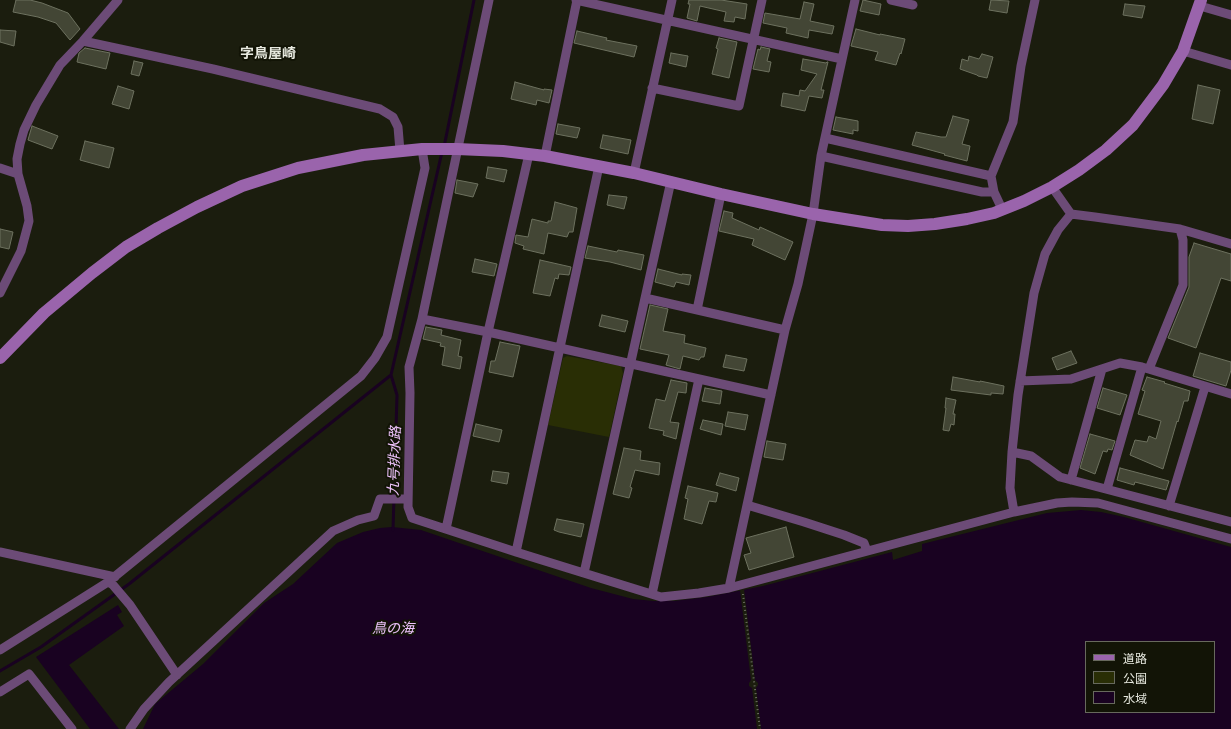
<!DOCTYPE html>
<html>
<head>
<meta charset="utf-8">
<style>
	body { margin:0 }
	#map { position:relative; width:1231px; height:729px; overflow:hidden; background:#1b1d0e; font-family:"Work Sans","Noto Sans JP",sans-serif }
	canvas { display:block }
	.legend { position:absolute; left:1085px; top:641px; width:130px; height:72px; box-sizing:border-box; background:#121406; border:1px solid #67695d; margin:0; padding:5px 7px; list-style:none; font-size:12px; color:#e7e9df }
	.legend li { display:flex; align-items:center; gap:8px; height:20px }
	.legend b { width:20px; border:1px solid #67695d }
</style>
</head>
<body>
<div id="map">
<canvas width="1231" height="729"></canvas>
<ul class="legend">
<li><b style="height:5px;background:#9a64ac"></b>道路</li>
<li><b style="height:11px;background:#292e05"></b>公園</li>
<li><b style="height:11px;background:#190221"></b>水域</li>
</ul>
</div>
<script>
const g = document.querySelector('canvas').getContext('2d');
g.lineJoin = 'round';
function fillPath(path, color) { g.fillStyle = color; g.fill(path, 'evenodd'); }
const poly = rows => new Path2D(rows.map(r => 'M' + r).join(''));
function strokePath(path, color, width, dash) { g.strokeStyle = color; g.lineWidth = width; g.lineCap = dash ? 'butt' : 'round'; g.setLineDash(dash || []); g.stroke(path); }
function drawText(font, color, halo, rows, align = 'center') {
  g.font = font + ' "Work Sans","Noto Sans JP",sans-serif'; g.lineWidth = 4; g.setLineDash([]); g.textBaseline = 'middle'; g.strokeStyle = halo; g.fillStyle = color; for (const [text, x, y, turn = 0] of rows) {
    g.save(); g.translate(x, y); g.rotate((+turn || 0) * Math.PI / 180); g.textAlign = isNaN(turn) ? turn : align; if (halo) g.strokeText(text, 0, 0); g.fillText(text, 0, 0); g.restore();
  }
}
fillPath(poly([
	[567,356,621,366,623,373,609,437,548,425,563,358]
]), '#292e05');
fillPath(poly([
	[1081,510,1101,512,1124,517,1231,547,1231,729,143,729,155,704,203,664,264,603,293,584,337,543,363,532,380,528,392,527,421,530,591,588,633,599,654,601,674,601,707,597,763,586,892,552,893,560,922,551,922,544,1047,513],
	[1086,642,1214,642,1214,712,1086,712],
	[118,605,122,612,117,615,124,626,69,665,119,729,90,729,36,657]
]), '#190221');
fillPath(poly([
	[744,589,755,680,758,683,758,685,756,688,761,729,757,729,752,688,749,686,749,683,751,680,740,590]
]), '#1b1d0e');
strokePath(poly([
	[444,147,474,0],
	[393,530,397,395,391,375,442,152],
	[0,671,41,647,129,584,391,375]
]), '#190221', 3);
const building = poly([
	[16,0,30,0,42,3,68,13,80,29,70,40,56,23,38,17,13,12,16,0],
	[689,0,721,0,747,4,745,19,735,17,734,22,724,21,726,12,700,6,697,21,687,18,690,4,688,4,689,0],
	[863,0,881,4,879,15,860,11,863,0],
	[991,0,1009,1,1007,13,989,10,991,0],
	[804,2,814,4,810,21,834,26,832,34,809,30,808,38,786,33,787,28,763,23,765,13,800,19,804,2],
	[1125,4,1145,6,1142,18,1123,15,1125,4],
	[856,29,880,35,880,34,905,39,901,54,900,53,896,65,875,60,878,52,851,46,856,29],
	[0,30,16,31,14,46,0,42,0,30],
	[577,31,607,38,606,40,637,46,634,57,574,43,577,31],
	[719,38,737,42,729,78,712,74,718,49,716,48,719,38],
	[761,47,770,49,767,61,771,62,769,72,753,69,758,49,760,50,761,47],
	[85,48,110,53,106,69,77,62,79,53,85,48],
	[671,53,688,56,686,67,669,63,671,53],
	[982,54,993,57,987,78,978,76,977,75,960,69,962,59,968,61,969,56,979,59,982,54],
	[803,59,826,63,827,62,828,62,821,90,824,90,822,98,809,96,805,111,781,106,783,93,799,96,800,90,805,91,817,74,801,70,803,59],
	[134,61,143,63,139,76,131,74,134,61],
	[515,82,544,90,544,89,552,90,549,103,537,100,536,105,511,99,515,82],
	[1198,85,1220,90,1213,124,1192,119,1198,85],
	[118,86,134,91,129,109,112,104,118,86],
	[953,116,969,120,962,144,970,146,967,161,944,155,945,154,912,145,916,132,941,137,946,137,953,116],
	[836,117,858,121,858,131,853,130,853,134,833,130,836,117],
	[558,124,580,128,577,138,556,134,558,124],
	[32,126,58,136,52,149,28,140,32,126],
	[603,135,631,140,628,154,600,148,603,135],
	[85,141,114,148,109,168,80,160,85,141],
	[488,167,507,170,504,182,486,178,488,167],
	[457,180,478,184,473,197,455,193,457,180],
	[609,195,627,197,624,209,607,205,609,195],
	[555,202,577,208,573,232,569,232,567,237,548,233,544,254,523,249,524,246,515,243,516,235,528,237,532,219,548,223,548,221,551,221,555,202],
	[724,211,733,213,732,218,759,230,760,227,793,242,785,260,752,245,754,239,719,231,724,211],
	[0,229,13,232,9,249,0,247,0,229],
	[1194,243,1231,254,1231,281,1221,278,1196,348,1168,338,1189,287,1189,257,1194,243],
	[588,246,617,252,618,250,644,255,641,270,610,262,585,258,588,246],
	[475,259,497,264,494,276,472,272,475,259],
	[540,260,571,267,569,275,559,274,558,279,555,278,550,296,533,293,540,260],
	[658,269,682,275,682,274,691,275,689,285,676,282,674,287,655,282,658,269],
	[650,305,668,309,663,331,685,335,684,343,706,348,704,357,701,357,699,360,683,356,680,369,666,365,669,355,640,349,650,305],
	[602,315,628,321,625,332,599,326,602,315],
	[426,327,442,330,441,335,461,340,458,356,462,357,460,369,442,365,445,347,440,346,441,343,423,339,426,327],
	[500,342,520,346,513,377,489,372,491,361,495,361,500,342],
	[1071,351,1077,363,1057,370,1052,358,1071,351],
	[1200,353,1231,362,1231,370,1226,386,1193,376,1200,353],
	[726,355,747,359,744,371,723,367,726,355],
	[953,377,980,382,980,381,1004,386,1003,394,991,393,991,395,951,390,953,377],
	[1147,377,1165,382,1164,383,1190,391,1188,401,1184,401,1178,422,1177,421,1163,469,1130,455,1135,440,1147,442,1149,436,1156,439,1161,421,1138,414,1145,391,1142,390,1147,377],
	[671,380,687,383,686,393,678,392,670,422,679,423,676,439,663,435,664,431,649,428,656,399,665,401,671,380],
	[705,388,722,391,720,404,702,401,705,388],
	[1103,388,1127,395,1120,415,1097,408,1103,388],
	[946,398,956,400,953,414,955,414,954,425,951,424,949,431,943,430,946,408,945,408,946,398],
	[728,412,748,415,745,430,725,426,728,412],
	[703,420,723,424,721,435,700,429,703,420],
	[476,424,502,430,499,442,473,436,476,424],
	[1090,434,1115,441,1112,450,1108,449,1107,452,1103,451,1095,474,1080,468,1090,434],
	[767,441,786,444,783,460,764,457,767,441],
	[624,448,641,451,640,460,660,463,659,475,635,470,630,487,632,488,629,498,613,494,624,448],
	[1120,468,1169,481,1166,490,1135,482,1134,485,1117,480,1120,468],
	[493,471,509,473,507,484,491,481,493,471],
	[720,473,739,478,736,491,716,485,720,473],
	[688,486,718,493,716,502,709,501,702,524,684,519,688,499,685,498,688,486],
	[557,519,584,524,581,537,559,532,554,530,557,519],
	[786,527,794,557,749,570,744,555,751,553,746,538,786,527]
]);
fillPath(building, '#434635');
strokePath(building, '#6d715f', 1);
strokePath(poly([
	[743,594,760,729]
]), '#6e7063', 2, [1, 3]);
strokePath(poly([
	[489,0,422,319,409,367,410,393,408,507,412,518,516,552,661,597,699,593,729,588,1014,512,1057,503,1072,502,1098,503,1231,539],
	[576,0,842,59],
	[891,0,913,5],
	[1200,6,1231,15],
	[83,41,213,69,380,109,393,117,398,127,400,151],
	[1183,51,1231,65],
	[652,88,739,106,762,0],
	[825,138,991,176],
	[545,156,577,0],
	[821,156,982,192,994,192],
	[0,168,18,174],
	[634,173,672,0],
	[1052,187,1071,214],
	[1002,209,994,192,991,176,1013,122,1021,66,1035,0],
	[1071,214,1095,217,1180,229,1231,244],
	[0,293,21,251,29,221,27,206,18,174,17,159,20,144,24,130,36,105,60,65,83,41,118,0],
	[645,298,785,330],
	[697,310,721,194],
	[422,319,488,332,771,395],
	[1149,369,1183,285,1183,240,1180,229],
	[1020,381,1071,379,1120,363,1142,367],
	[1012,452,1031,456,1060,477,1231,522],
	[1071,480,1102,369],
	[1107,489,1142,367,1231,394],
	[747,505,804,522,844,535,864,543,867,551],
	[1169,506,1205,387],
	[1014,512,1010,488,1012,452,1018,395,1034,293,1045,254,1058,230,1071,214],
	[446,529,488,332,529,154],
	[0,552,115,577],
	[516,552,599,166],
	[584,573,671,181],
	[729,588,785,330,798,284,813,214,821,156,855,0],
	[652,594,699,379],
	[0,650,108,582],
	[177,675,130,605,113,585,108,582,361,376,375,358,387,337,425,168,422,149],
	[0,692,29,674,72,729],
	[130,729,144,709,169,682,333,531,358,520,374,516,380,499,408,499]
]), '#6c4b77', 9);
strokePath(poly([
	[0,358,44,313,92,273,126,247,158,228,197,207,242,186,298,168,363,155,422,149,457,149,503,151,545,156,634,173,721,194,813,214,882,225,908,226,935,224,967,219,994,213,1024,201,1052,187,1079,170,1106,150,1133,125,1163,85,1183,51,1201,0]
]), '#9a64ac', 12);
drawText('bold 14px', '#e7e9df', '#121406', [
	["字鳥屋崎",268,54]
]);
drawText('italic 14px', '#edc2fb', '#121406', [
	["九号排水路",395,461,-88],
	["鳥の海",393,629]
]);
</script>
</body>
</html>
